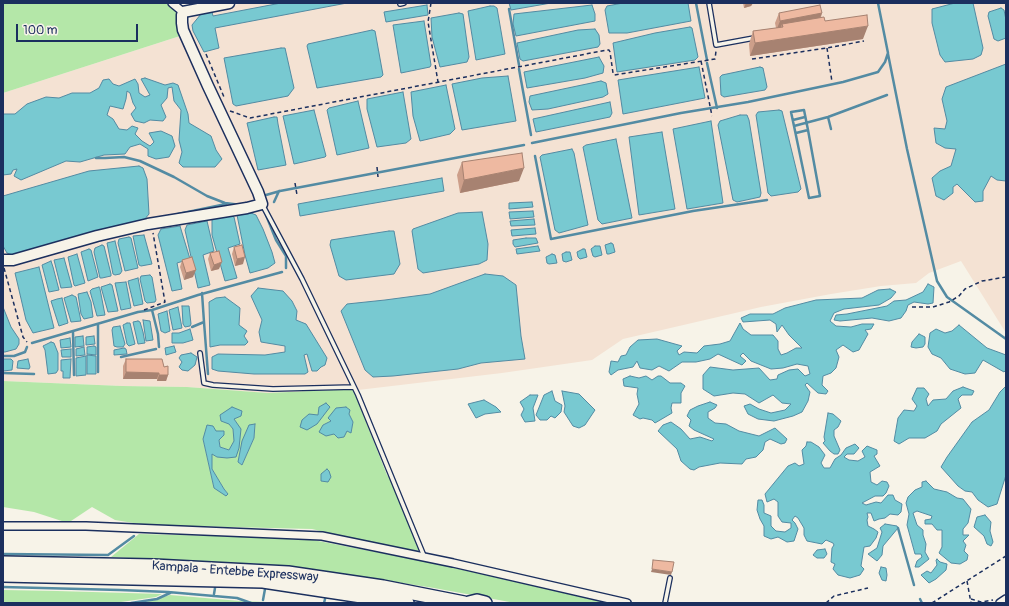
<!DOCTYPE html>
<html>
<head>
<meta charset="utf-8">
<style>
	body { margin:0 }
	#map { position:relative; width:1009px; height:606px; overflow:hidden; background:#f7f3e8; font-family:Pangolin,sans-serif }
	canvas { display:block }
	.frame { position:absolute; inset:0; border:4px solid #1b2f5e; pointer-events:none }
	.scale { position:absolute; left:16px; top:24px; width:122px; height:18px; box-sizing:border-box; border:2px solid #1b2f5e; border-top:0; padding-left:5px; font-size:12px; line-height:14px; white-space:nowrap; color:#1b2f5e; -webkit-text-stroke:3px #f7f3e8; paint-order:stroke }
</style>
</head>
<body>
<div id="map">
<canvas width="1009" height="606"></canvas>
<div class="frame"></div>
<div class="scale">100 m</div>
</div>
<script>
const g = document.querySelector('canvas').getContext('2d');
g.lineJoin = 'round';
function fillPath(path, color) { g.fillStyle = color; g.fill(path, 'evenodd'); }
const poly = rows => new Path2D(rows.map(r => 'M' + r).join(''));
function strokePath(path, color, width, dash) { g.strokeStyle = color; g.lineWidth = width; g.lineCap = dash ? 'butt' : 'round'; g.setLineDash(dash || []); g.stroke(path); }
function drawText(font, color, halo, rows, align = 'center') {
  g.font = font + ' Pangolin,sans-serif'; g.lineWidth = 3; g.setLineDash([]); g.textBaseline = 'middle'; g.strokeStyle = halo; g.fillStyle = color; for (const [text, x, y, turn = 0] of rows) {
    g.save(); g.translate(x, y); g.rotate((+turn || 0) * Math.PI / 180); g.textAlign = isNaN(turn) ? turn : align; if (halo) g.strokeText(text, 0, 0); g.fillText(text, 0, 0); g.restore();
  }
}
fillPath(poly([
	[244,3,1006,3,1006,333,961,261,929,273,916,283,881,286,831,294,761,307,623,339,592,360,502,373,358,390,268,393,187,387,122,386,3,381,3,93,180,36,186,29,193,14,202,11]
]), '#f4e2d3');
fillPath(poly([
	[3,3,170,3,178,11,180,36,3,93],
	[3,381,122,386,187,387,268,393,352,389,355,394,387,475,397,488,401,506,419,550,417,551,392,548,312,529,146,525,115,520,92,507,68,523,34,512,3,507],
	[232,407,233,419,236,422,236,457,217,457,212,453,212,469,224,489,228,494,214,488,203,439,216,431,223,431,219,440,220,447,229,450,235,441,233,429,229,424],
	[349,414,353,422,351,432,347,431,334,434,323,425],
	[255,424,254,438,242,465,238,462,239,459],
	[139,534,220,536,313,540,433,563,607,603,515,603,434,588,345,574,261,564,111,557],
	[3,590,57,591,162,594,156,597,114,603,3,603],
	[170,595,240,601,295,603,251,603,244,601,246,603,142,603]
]), '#b4e7a8');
const water = poly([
	[281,3,347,3,215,28,219,48,204,52,193,31,192,25,201,14,212,12,213,16,281,3],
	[509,3,551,3,511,10,509,3],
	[623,3,688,3,691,21,627,33,609,33,605,10,607,6,623,3],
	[955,3,973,3,983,48,981,55,973,59,945,62,940,55,932,23,932,9,955,3],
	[427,5,428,15,386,22,384,12,427,5],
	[592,5,595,14,595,21,516,36,513,24,514,14,592,5],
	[490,6,494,6,497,8,505,54,476,60,468,11,490,6],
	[1001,8,1004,10,1006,20,1006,38,998,41,994,39,988,16,989,12,1001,8],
	[459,13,463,14,469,57,467,62,440,67,432,37,431,18,459,13],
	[424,21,431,65,430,67,401,73,393,25,424,21],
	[690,27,692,28,698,57,695,60,617,72,613,43,655,33,690,27],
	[595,29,599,35,600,44,598,47,523,61,520,59,517,43,578,30,595,29],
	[372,30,375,31,383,75,381,77,317,88,307,46,308,44,372,30],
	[281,48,285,48,294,88,288,96,236,106,233,104,224,58,281,48],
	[599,57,604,66,603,73,585,78,527,88,524,72,599,57],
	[1006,64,1006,181,997,180,991,176,983,191,983,201,975,202,957,184,953,187,953,193,944,200,936,196,932,178,940,171,951,166,956,149,945,148,936,143,934,128,945,129,947,121,942,99,946,87,1006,64],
	[699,67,705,98,623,114,618,80,699,67],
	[760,67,763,68,767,87,765,90,724,97,721,95,720,77,722,75,760,67],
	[508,76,516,121,462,130,452,84,482,78,508,76],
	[145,78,165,85,173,83,178,85,188,114,189,123,211,136,216,150,222,159,215,167,183,167,179,163,182,152,179,140,181,110,174,101,172,87,168,88,167,98,161,105,166,117,163,121,150,120,144,123,135,121,131,114,136,108,133,103,130,93,127,91,126,99,123,109,110,106,107,115,113,119,119,129,127,130,132,126,138,128,135,134,142,141,150,146,154,142,149,133,161,131,172,136,175,146,169,157,156,159,148,156,148,149,140,144,130,147,125,154,104,155,80,162,66,161,21,180,14,176,17,169,13,170,11,174,3,175,3,114,15,114,27,104,46,97,59,98,72,93,90,93,99,88,103,80,109,79,113,84,119,86,135,79,138,84,139,93,145,97,150,95,141,79,145,78],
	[601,81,606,83,608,94,603,97,548,109,532,110,529,102,530,96,601,81],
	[446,85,455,129,450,134,420,141,413,116,411,92,446,85],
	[403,92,411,139,406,143,377,147,367,109,367,99,403,92],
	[358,101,369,148,337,155,327,110,329,108,358,101],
	[610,102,612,113,610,117,536,132,533,119,610,102],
	[314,110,326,156,325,157,294,164,283,116,314,110],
	[779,110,782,111,801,189,798,192,771,196,768,193,756,115,758,112,779,110],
	[740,115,747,115,749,120,761,193,760,197,737,202,733,200,718,125,720,121,740,115],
	[274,117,277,117,278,124,286,165,258,170,247,123,274,117],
	[711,121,723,203,687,209,673,129,711,121],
	[662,132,675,209,639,215,629,137,662,132],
	[616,139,632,218,602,224,598,220,583,147,586,145,616,139],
	[572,149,574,153,588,225,559,233,555,230,540,157,542,155,572,149],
	[139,166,143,168,147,179,149,214,144,220,15,256,7,253,3,246,3,196,89,171,139,166],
	[442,178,444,191,300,216,298,204,442,178],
	[532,202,533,207,509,209,509,203,532,202],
	[533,211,534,217,510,219,509,212,533,211],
	[482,212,488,244,487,260,479,264,423,273,418,269,412,231,413,229,458,213,482,212],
	[251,213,256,215,263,229,272,252,275,263,268,268,250,273,245,255,237,215,251,213],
	[230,215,234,217,240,244,228,248,237,278,225,281,212,235,212,219,230,215],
	[534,219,535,225,511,226,510,221,534,219],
	[207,221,214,251,203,255,210,285,198,288,185,230,187,225,207,221],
	[180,226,190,259,177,263,182,289,172,291,158,235,161,229,180,226],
	[535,228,536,234,512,236,511,230,535,228],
	[389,231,394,231,400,264,394,274,346,280,339,276,330,245,331,240,389,231],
	[144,235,152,264,141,266,139,265,133,236,144,235],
	[129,237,131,238,138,268,125,271,118,243,119,239,129,237],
	[526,238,536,238,538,243,515,247,513,244,513,240,526,238],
	[115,241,122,271,120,274,115,275,113,274,107,243,115,241],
	[611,243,613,244,615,252,609,254,607,254,605,245,611,243],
	[102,245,104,246,111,274,111,276,102,278,100,278,94,252,95,248,102,245],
	[538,246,540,251,517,254,516,249,538,246],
	[595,246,600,246,602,255,595,257,593,256,591,249,595,246],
	[89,249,91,250,98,277,88,281,81,252,89,249],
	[583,249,585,249,587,257,580,259,578,257,577,252,583,249],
	[566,252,570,252,572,260,566,262,563,261,562,254,566,252],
	[77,254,85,283,75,286,74,285,68,257,77,254],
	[552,254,555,255,557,263,549,264,547,263,546,257,552,254],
	[64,258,72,287,61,288,54,260,64,258],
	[51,261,53,267,59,290,49,292,42,265,51,261],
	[39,267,54,328,33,333,26,320,15,273,39,267],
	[485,274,503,276,516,285,521,336,525,359,481,363,458,369,393,376,373,377,365,370,341,311,347,304,385,300,430,294,485,274],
	[150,275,152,277,156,300,155,302,147,303,145,301,140,279,141,276,150,275],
	[138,278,143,304,134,306,128,281,138,278],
	[126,282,131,308,121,310,115,283,126,282],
	[110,284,112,285,118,311,108,312,101,287,110,284],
	[928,284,934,287,933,303,928,304,914,302,908,305,906,311,901,318,889,321,872,318,840,321,834,320,836,315,847,314,887,306,894,301,906,300,923,292,928,284],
	[99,287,100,289,105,315,97,316,90,291,92,289,99,287],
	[258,288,283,291,292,301,297,311,296,320,306,324,327,358,325,365,321,367,317,371,312,371,307,354,304,355,308,372,305,374,254,374,218,371,212,369,212,357,218,354,265,355,285,352,285,346,261,342,259,332,262,320,251,296,258,288],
	[890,289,896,292,891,298,879,305,844,309,834,313,830,321,836,326,851,327,862,324,874,324,871,329,865,330,868,334,859,350,853,352,843,345,836,350,839,357,836,368,831,373,823,376,822,385,828,391,826,394,818,393,807,383,805,385,810,392,808,401,802,412,793,416,774,421,758,419,748,414,744,406,750,404,759,409,771,413,785,410,791,404,782,403,773,395,759,403,745,394,733,393,714,396,703,389,703,375,710,367,733,370,759,368,770,380,777,379,778,375,789,370,798,369,805,376,810,374,808,366,797,364,783,368,771,369,751,361,743,353,740,356,746,361,742,365,718,354,710,359,696,362,682,362,669,371,659,366,652,370,640,368,637,361,633,367,618,370,611,375,609,372,611,361,618,362,621,356,626,355,630,347,638,340,657,339,682,346,677,351,679,355,684,352,697,353,704,346,720,344,730,341,740,323,743,329,751,335,773,335,778,341,778,349,781,355,787,353,796,348,802,348,789,335,782,325,777,332,776,324,770,320,743,322,741,318,750,314,773,314,785,308,816,300,862,298,878,290,890,289],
	[87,292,91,302,93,317,84,319,81,314,78,294,87,292],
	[72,295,76,297,81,321,71,322,64,298,72,295],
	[225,297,240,308,239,325,247,331,244,336,248,342,245,345,220,345,210,347,209,302,216,298,225,297],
	[62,298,68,323,59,326,51,301,57,299,62,298],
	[182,306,189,306,191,324,190,326,185,327,183,324,182,306],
	[3,307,11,327,19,339,19,344,16,349,5,352,3,352,3,307],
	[178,307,182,328,173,330,169,310,178,307],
	[167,311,170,331,165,333,161,331,158,314,167,311],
	[143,320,150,321,153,340,146,341,143,320],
	[138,321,140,322,143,332,145,343,138,344,133,322,138,321],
	[127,323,130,323,135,344,129,346,127,344,123,325,127,323],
	[959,325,987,348,1006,355,1006,370,1004,372,983,360,975,373,965,374,950,369,941,358,932,354,928,347,930,333,936,329,945,333,952,331,959,325],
	[120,326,125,344,123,347,117,347,114,346,112,330,113,327,120,326],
	[190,329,193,340,183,343,172,343,172,333,179,333,190,329],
	[919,334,925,337,925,344,923,347,916,348,911,347,912,342,919,334],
	[83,336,84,346,75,347,75,337,83,336],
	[94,336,95,344,86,345,86,337,94,336],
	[70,338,71,347,61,348,60,340,70,338],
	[51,342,54,343,58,353,58,370,56,373,48,374,45,350,43,346,51,342],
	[94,346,96,347,96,355,87,354,87,347,94,346],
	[174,346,176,352,166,355,165,348,174,346],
	[84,347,85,355,76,356,76,349,84,347],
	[124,348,126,349,127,354,114,355,114,350,124,348],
	[71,349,71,357,62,357,61,350,71,349],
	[191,353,197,357,195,365,188,371,182,370,179,367,182,362,179,358,181,355,191,353],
	[87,355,96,356,96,374,87,374,87,355],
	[86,356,86,375,76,376,76,358,86,356],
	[3,359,11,359,13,361,12,370,3,371,3,359],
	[28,359,30,367,29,369,17,368,18,361,28,359],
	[71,359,70,378,63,378,63,371,61,371,61,360,71,359],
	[630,376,639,378,646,376,652,380,658,376,661,376,670,383,681,383,685,386,681,393,681,403,672,403,671,408,672,413,655,423,652,420,643,418,640,419,633,415,639,404,637,394,638,388,624,386,623,379,630,376],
	[1006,386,1006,475,997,504,988,507,978,500,972,492,965,491,958,486,941,467,947,457,972,422,989,410,1000,392,1006,386],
	[963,387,974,391,972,395,962,395,958,399,961,408,941,424,937,431,925,438,909,438,899,444,894,441,898,418,904,410,914,411,917,406,912,399,917,388,924,388,929,394,926,399,928,406,933,400,946,399,953,391,963,387],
	[552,391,555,401,562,405,561,412,555,418,551,416,547,420,540,420,536,415,544,395,552,391],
	[562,391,579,394,595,410,585,425,579,428,573,426,564,412,565,406,562,391],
	[530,395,538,395,533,408,535,421,525,422,521,415,524,409,520,402,530,395],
	[484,400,496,407,501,412,485,414,476,418,468,404,484,400],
	[710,402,717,405,715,408,708,412,708,418,715,423,726,424,739,431,759,436,775,428,787,439,785,443,781,444,770,439,765,442,763,450,756,457,746,459,742,464,720,463,699,467,694,470,690,469,681,461,677,449,658,431,663,425,671,422,681,429,690,439,700,437,712,441,714,439,694,430,689,426,691,420,687,416,690,410,698,406,710,402],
	[326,403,330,407,317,424,307,430,300,427,302,420,309,414,318,415,319,407,326,403],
	[232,407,242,411,241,416,234,419,241,429,239,448,236,457,227,458,217,457,212,454,212,469,224,489,228,494,226,496,214,488,203,439,207,425,213,426,216,431,224,431,224,435,219,440,220,447,229,450,234,441,233,429,229,424,221,421,220,415,232,407],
	[346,407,350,410,349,414,353,422,351,433,347,431,344,437,338,438,334,434,326,436,319,432,323,425,331,421,328,418,336,408,346,407],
	[828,413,833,414,841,421,838,427,834,430,834,436,840,450,838,454,834,454,830,451,823,443,825,441,824,437,828,413],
	[255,424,254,438,242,465,238,462,242,441,249,425,255,424],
	[807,442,811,442,819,447,825,455,821,463,824,468,830,468,835,459,841,455,846,448,855,444,859,448,854,454,847,454,844,457,849,460,858,461,865,457,862,451,867,446,877,450,877,454,874,456,880,466,870,472,871,482,877,485,882,481,887,482,889,486,886,493,883,496,875,496,862,503,866,505,876,502,881,503,888,495,893,495,895,500,902,504,901,512,898,515,890,514,885,518,879,519,874,521,871,513,867,513,868,517,867,520,868,526,874,529,878,532,876,538,870,546,864,547,861,566,864,569,860,575,850,578,838,575,833,569,835,564,831,562,832,548,834,545,833,543,826,540,822,544,807,541,804,535,804,528,798,518,795,516,792,520,795,523,798,529,794,541,787,542,778,537,771,539,764,536,764,526,760,519,757,510,758,500,762,500,764,505,764,513,771,516,771,526,776,531,785,532,791,528,791,523,782,522,778,516,778,502,774,499,767,502,765,494,788,466,795,463,799,466,804,464,802,450,806,446,807,442],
	[327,469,329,471,331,477,328,482,321,481,321,474,327,469],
	[926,481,934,489,947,492,957,498,963,499,971,509,968,523,963,529,963,535,969,535,963,541,966,545,964,551,968,555,967,560,960,564,951,563,939,553,942,547,942,530,937,530,932,524,925,524,925,520,931,519,932,516,917,511,913,513,917,525,923,530,923,535,926,544,925,552,929,559,919,567,915,567,917,561,922,557,921,554,915,554,907,525,909,514,906,503,908,497,915,490,922,487,922,482,926,481],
	[985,515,991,522,990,531,993,542,991,546,987,544,984,536,974,527,977,517,985,515],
	[885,524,897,526,898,528,883,546,882,555,877,561,868,554,877,548,882,532,880,528,885,524],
	[825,549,827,554,824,558,817,558,813,555,817,550,825,549],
	[937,559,940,562,947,564,946,570,936,579,929,583,921,575,927,571,931,573,937,565,936,560,937,559],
	[881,567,886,568,887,575,886,581,882,580,879,573,881,567]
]);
fillPath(water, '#78c9d1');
strokePath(water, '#538ba3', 1);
strokePath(poly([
	[696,3,707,60],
	[509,9,519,65],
	[888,54,907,149,937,281,947,297,1006,339],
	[707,63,717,108],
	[519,69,531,135],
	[828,117,831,129],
	[793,120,805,117],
	[794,126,828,117,887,95],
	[796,133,808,130,820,196,809,198,794,126,791,112,804,110,808,130],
	[532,143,681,113,748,102,843,82,878,72,885,62,888,53,878,3],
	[535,156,551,239,693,211,767,200],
	[96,158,105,158,124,157,140,161,174,177,207,196,225,203,241,205],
	[266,195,280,191,524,145],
	[274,202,279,191],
	[178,214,226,204],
	[266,215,276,240,286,256,286,268],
	[152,310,158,334,159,347],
	[204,322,208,374],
	[98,324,98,372],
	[192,327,204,322,202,293],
	[73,332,74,375],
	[32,343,138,312,152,310,198,295,282,272],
	[3,356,14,356,25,352,27,347],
	[121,357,156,349],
	[3,373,34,374],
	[898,528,914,585],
	[3,554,108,555,134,536],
	[3,587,120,590,168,592,237,598,251,603],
	[214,594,215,588],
	[920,599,922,603],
	[263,600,265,589],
	[131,603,157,599,170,593],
	[324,603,326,595]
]), '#538ba3', 2.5);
const lane = poly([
	[709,3,716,45,754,38],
	[400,4,404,3],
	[262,204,302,279,358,395,424,556],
	[200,353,204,383,213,385,273,389,354,387],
	[665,603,670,578]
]);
const street = poly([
	[172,3,183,12],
	[3,526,86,526,322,536,453,563,627,603],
	[1000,603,1006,599]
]);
const secondary = poly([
	[3,260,13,260,97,236,148,224,247,208,262,204,258,192,208,86,183,30,182,23,182,15,183,12,229,3]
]);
const highway = poly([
	[3,563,154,566,288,573,383,587,464,603],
	[3,575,263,581,407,603],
	[469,603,477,601,485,603]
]);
strokePath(lane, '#1b2f5e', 6);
strokePath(street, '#1b2f5e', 10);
strokePath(secondary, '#1b2f5e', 13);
strokePath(highway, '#1b2f5e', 16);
strokePath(poly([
	[431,3,428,22,438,82],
	[827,48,832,82],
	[206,54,224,97],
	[752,59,827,48,864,41],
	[701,61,712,116],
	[230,111,250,118,607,50,609,50,610,52,613,73,614,75,715,59,716,51],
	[377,167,378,177],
	[295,183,297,195],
	[4,268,23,337,27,342],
	[912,307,933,307,949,302,959,296,965,289,982,281,1006,277],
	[144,310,165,302,153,233],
	[967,581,971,603],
	[971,599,981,602,993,600],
	[826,603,834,596,868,588],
	[932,603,1006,556]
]), '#1b2f5e', 1.5, [4, 3]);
strokePath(lane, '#f7f3e8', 3.5);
strokePath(street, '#f7f3e8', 7);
strokePath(secondary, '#f7f3e8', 10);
strokePath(highway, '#f7f3e8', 13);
fillPath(poly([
	[743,3,753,3,751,6,744,8],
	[779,13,822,13,821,17,825,21,863,39,750,56,749,44,753,31,776,28,775,23],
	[462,162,519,181,460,193,457,175],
	[234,247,243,264,235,266,232,254],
	[210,253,219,269,211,271,208,259],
	[182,260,193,277,184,280,180,267],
	[126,359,164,367,168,375,166,381,157,381,157,379,123,379,123,366]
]), '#cd9f8a');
fillPath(poly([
	[746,3,753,3,751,6,744,8],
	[822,13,818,23,783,27,782,24,780,30,776,31,780,21],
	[868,26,863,39,750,56,755,43],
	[524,168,519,181,460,193,464,180],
	[245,257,243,264,235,266,237,259],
	[222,262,219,269,211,271,214,265],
	[196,270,193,277,184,280,186,273],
	[126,372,159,373,157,379,123,379],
	[159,375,168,375,166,381,157,381],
	[652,569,672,572,671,575,651,572]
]), '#a78271');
const building = poly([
	[820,5,822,13,780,21,779,13,820,5],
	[867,15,868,26,755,43,753,31,783,27,782,24,824,17,825,21,867,15],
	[522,153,524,168,464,180,462,162,522,153],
	[242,245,245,257,237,259,234,247,242,245],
	[219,251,222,262,214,265,210,253,219,251],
	[192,257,196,270,186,273,182,260,192,257],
	[126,359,162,359,164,367,168,366,168,375,159,375,159,373,126,372,126,359],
	[653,560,674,562,672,572,652,569,653,560]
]);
fillPath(building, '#eeb9a1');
strokePath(building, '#a78271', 1);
drawText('13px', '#1b2f5e', '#f7f3e8', [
	["Kampala - Entebbe Expressway",235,572,4]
]);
</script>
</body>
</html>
